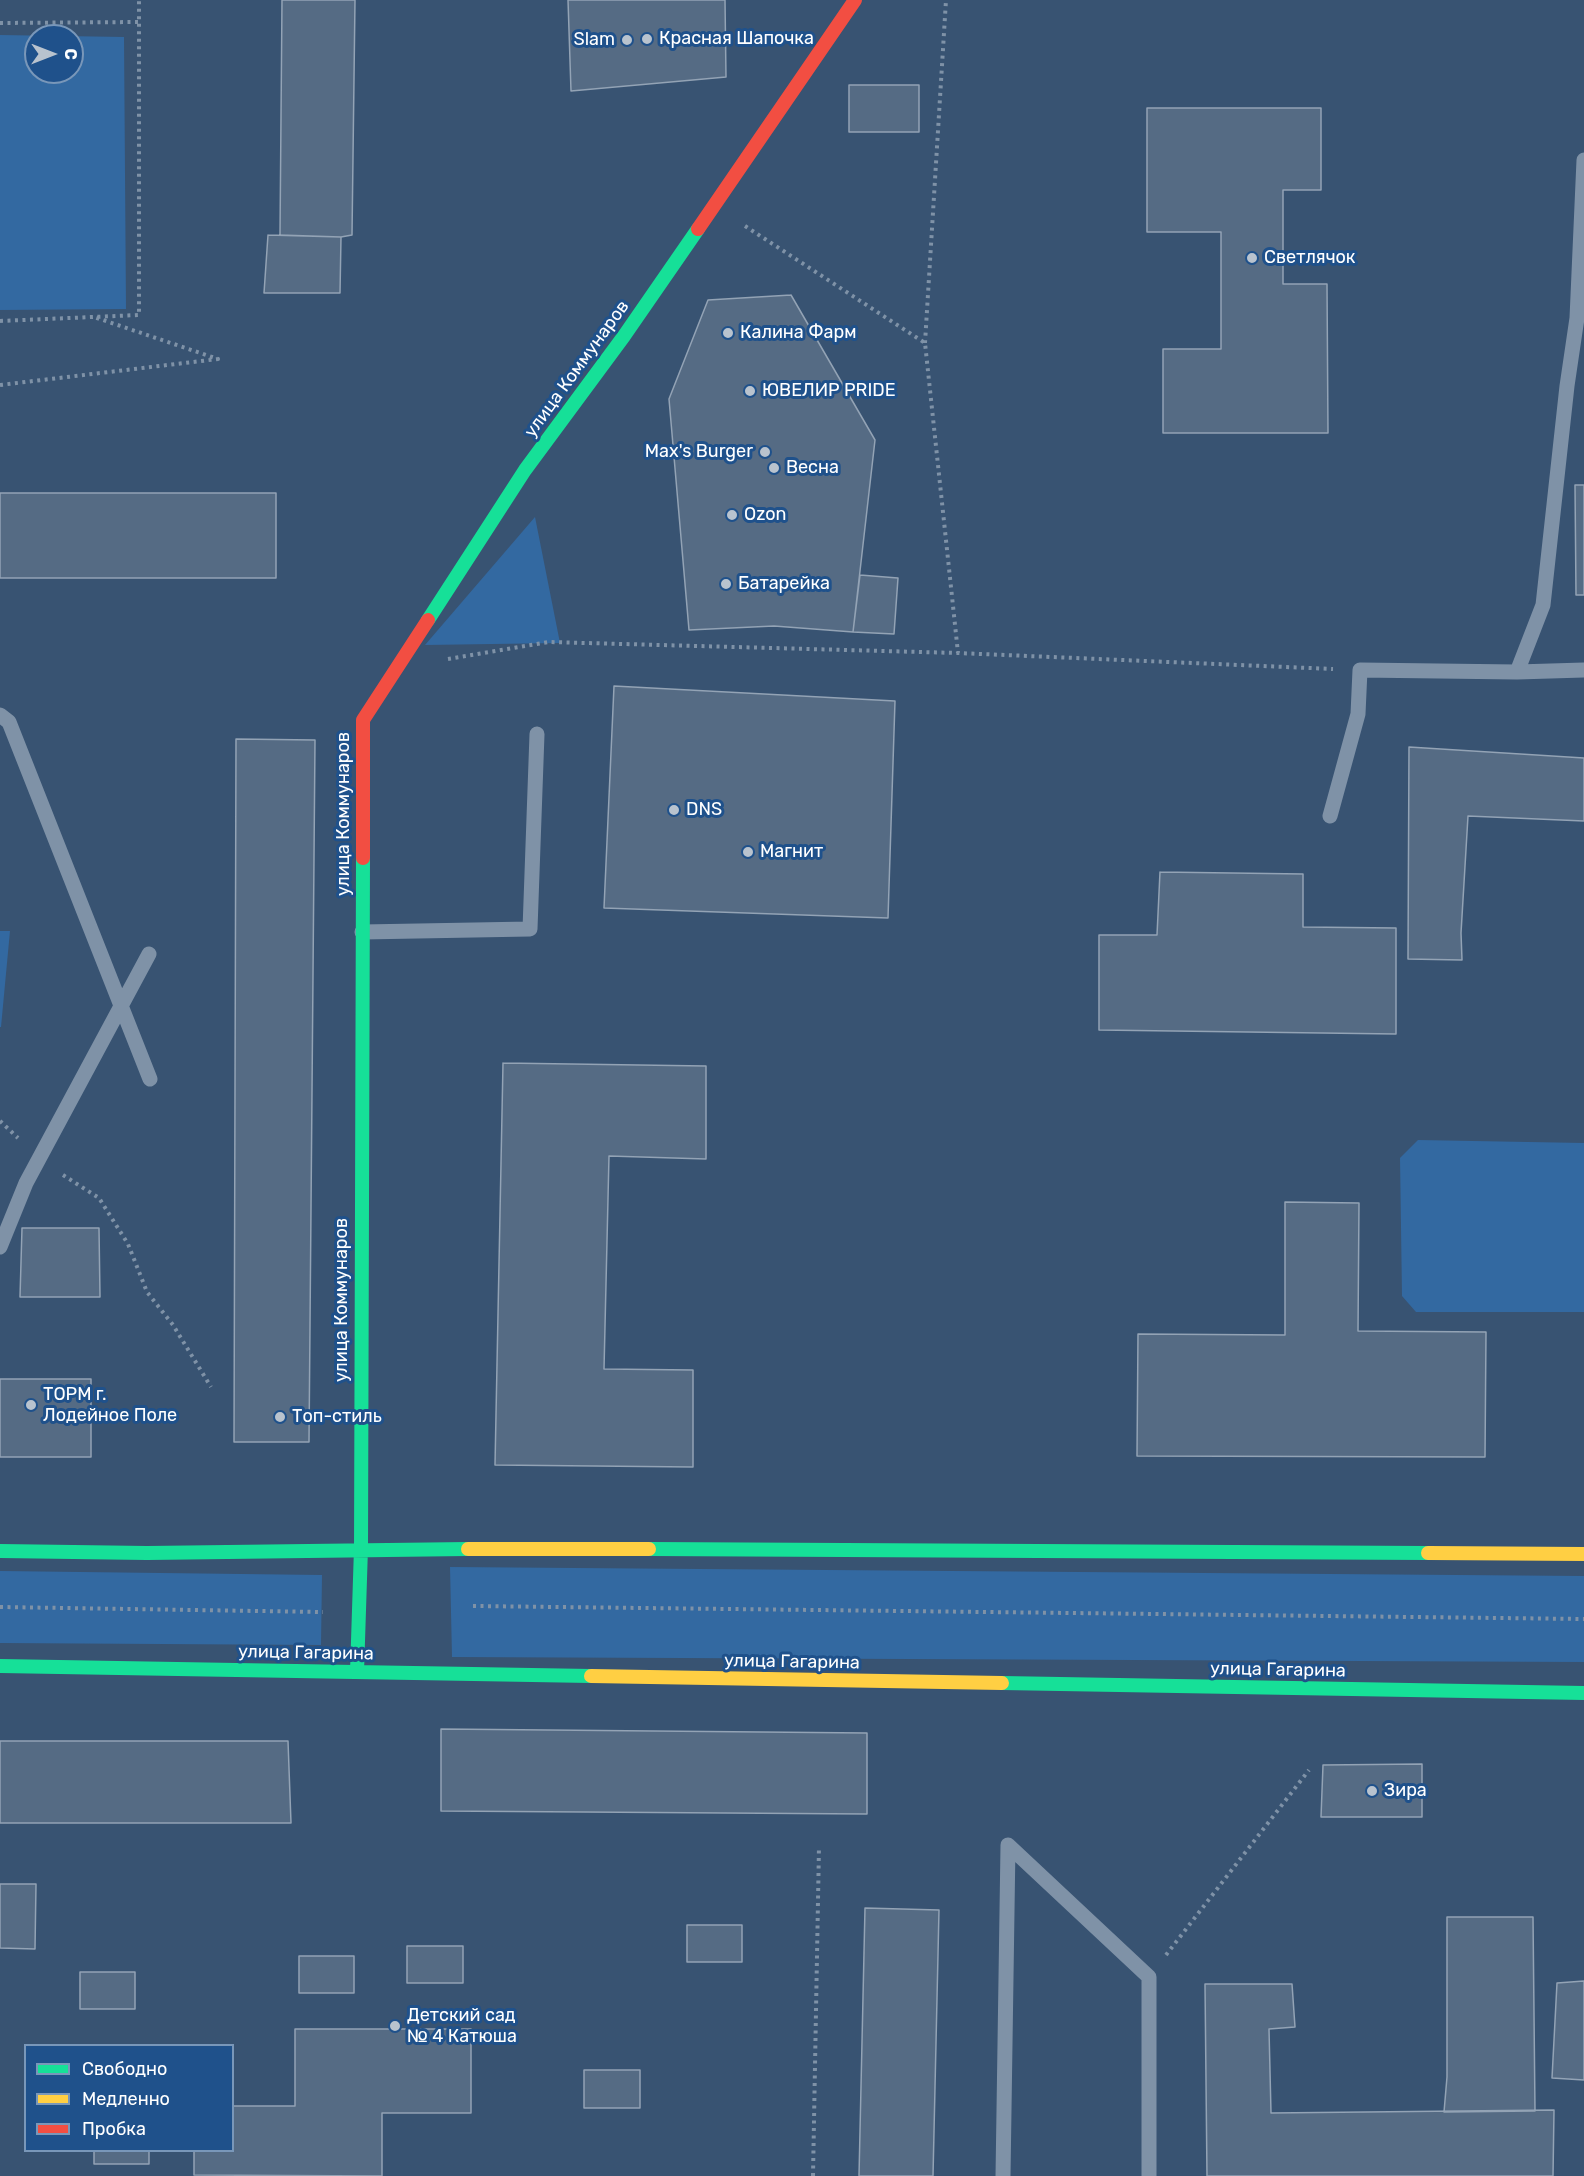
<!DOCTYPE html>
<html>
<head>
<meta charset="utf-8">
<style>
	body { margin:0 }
	#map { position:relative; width:1584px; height:2176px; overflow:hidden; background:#385372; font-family:Rubik,sans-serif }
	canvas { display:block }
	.legend { position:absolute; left:24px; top:2044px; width:210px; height:108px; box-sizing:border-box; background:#1f518b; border:2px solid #7997b9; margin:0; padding:8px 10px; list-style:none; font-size:18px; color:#fff }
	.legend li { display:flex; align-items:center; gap:12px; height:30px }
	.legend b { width:30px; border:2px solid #7997b9 }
	.north { position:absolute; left:24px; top:24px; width:60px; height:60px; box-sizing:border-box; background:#1f518b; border:2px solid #7997b9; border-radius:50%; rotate:90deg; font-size:16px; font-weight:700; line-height:24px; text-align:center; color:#fff }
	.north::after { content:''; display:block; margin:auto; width:21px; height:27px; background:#b9c3ce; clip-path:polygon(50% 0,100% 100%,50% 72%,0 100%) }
</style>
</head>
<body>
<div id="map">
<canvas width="1584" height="2176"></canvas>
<ul class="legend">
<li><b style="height:8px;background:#16e098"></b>Свободно</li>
<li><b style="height:8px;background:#ffcf43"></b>Медленно</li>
<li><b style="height:8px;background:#f24e42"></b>Пробка</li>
</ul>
<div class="north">С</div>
</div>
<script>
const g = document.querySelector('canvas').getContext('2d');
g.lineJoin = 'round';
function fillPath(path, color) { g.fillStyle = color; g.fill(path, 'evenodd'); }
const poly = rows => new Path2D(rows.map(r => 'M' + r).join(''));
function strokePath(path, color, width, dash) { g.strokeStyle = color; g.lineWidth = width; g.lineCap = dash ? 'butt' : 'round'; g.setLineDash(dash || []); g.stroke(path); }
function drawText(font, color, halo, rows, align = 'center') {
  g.font = font + ' Rubik,sans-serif'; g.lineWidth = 6; g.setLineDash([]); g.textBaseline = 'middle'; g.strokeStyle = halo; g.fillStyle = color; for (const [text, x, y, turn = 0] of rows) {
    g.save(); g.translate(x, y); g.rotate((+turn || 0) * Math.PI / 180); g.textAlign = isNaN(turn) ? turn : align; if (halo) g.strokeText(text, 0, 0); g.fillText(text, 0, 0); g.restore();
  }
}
fillPath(poly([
	[0,35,124,37,126,309,0,310],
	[36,36,72,36,72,72,36,72],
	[535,517,560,643,425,645],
	[0,931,10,931,1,1027,0,1027],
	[1418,1140,1584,1143,1584,1312,1416,1312,1402,1296,1400,1158],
	[450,1567,1584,1576,1584,1662,452,1657],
	[0,1571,322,1575,321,1645,0,1643]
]), '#3369a1');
const building = poly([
	[282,0,355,0,352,235,341,237,280,235,282,0],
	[568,0,725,0,726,77,571,91,568,0],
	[849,85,919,85,919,132,849,132,849,85],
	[1147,108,1321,108,1321,190,1283,190,1283,284,1327,284,1328,433,1163,433,1163,349,1221,349,1221,232,1147,232,1147,108],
	[268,235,341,237,340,293,264,293,268,235],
	[791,295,875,440,853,632,774,626,689,630,669,399,708,300,791,295],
	[1575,485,1584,485,1584,595,1576,595,1575,485],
	[0,493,276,493,276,578,0,578,0,493],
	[860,575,898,578,894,634,853,632,860,575],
	[614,686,895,701,888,918,604,908,614,686],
	[236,739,315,740,309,1442,234,1442,236,739],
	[1409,747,1584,758,1584,821,1468,816,1461,933,1462,960,1408,959,1409,747],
	[1160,872,1303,874,1303,927,1396,928,1396,1034,1099,1030,1099,935,1157,935,1160,872],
	[503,1063,706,1066,706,1159,609,1156,604,1369,693,1370,693,1467,495,1465,503,1063],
	[1285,1202,1359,1203,1358,1331,1486,1332,1485,1457,1137,1456,1138,1334,1285,1335,1285,1202],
	[22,1228,99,1228,100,1297,20,1297,22,1228],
	[0,1379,91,1379,91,1457,0,1457,0,1379],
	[441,1729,867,1733,867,1814,441,1811,441,1729],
	[0,1741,288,1741,291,1823,0,1823,0,1741],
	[1422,1764,1422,1817,1321,1817,1323,1765,1422,1764],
	[0,1884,36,1884,35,1949,0,1948,0,1884],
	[865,1908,939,1910,933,2176,859,2176,865,1908],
	[1447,1917,1533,1917,1535,2111,1444,2112,1447,2077,1447,1917],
	[687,1925,742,1925,742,1962,687,1962,687,1925],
	[407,1946,463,1946,463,1983,407,1983,407,1946],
	[299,1956,354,1956,354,1993,299,1993,299,1956],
	[80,1972,135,1972,135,2009,80,2009,80,1972],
	[1584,1981,1584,2080,1552,2078,1557,1983,1584,1981],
	[1205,1984,1292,1984,1295,2027,1269,2029,1271,2113,1554,2110,1553,2176,1207,2176,1205,1984],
	[295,2029,471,2029,471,2113,382,2113,382,2176,194,2175,194,2150,232,2150,232,2106,295,2106,295,2029],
	[584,2070,640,2070,640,2108,584,2108,584,2070],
	[94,2150,149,2150,149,2164,94,2164,94,2150]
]);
fillPath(building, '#556b84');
strokePath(building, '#93a3b5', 1.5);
strokePath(poly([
	[0,23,139,22],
	[745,226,925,343,958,653],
	[0,321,139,315,139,0],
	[925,343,946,0],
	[0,385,218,359,94,317],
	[448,659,549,642,958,653,1333,669],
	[0,1121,18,1138],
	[63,1175,99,1198,128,1244,147,1292,173,1325,211,1387],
	[473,1606,1584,1619],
	[0,1607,323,1612],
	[1166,1955,1309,1770],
	[813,2176,819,1846]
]), '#7f92a7', 4, [3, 4.5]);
strokePath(poly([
	[1517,672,1543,605,1567,386,1577,318,1584,160],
	[0,715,9,722,150,1079],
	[1330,816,1358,714,1360,670,1517,672,1584,670],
	[362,932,530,929,537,734],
	[0,1247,26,1183,149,954],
	[1008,1845,1149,1977,1149,2176],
	[1003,2176,1008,1845]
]), '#7f92a7', 15);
strokePath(poly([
	[428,620,525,470,624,336,698,229],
	[649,1549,1428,1553],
	[0,1551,147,1553,468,1549],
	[0,1666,591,1676],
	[357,1672,361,1548,363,858],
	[1002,1683,1584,1693]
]), '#16e098', 14);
strokePath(poly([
	[468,1549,649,1549],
	[1428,1553,1584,1554],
	[591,1676,1002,1683]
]), '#ffcf43', 14);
strokePath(poly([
	[698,229,855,0],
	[363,858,363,720,428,620]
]), '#f24e42', 14);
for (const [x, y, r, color] of [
	[647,39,6,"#b9c3ce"],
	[627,40,6,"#b9c3ce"],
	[1252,258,6,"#b9c3ce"],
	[728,333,6,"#b9c3ce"],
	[750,391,6,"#b9c3ce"],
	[765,452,6,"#b9c3ce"],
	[774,468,6,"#b9c3ce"],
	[732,515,6,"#b9c3ce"],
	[726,584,6,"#b9c3ce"],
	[674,810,6,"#b9c3ce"],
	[748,852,6,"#b9c3ce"],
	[31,1405,6,"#b9c3ce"],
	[280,1417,6,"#b9c3ce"],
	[1372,1791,6,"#b9c3ce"],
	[395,2026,6,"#b9c3ce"]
]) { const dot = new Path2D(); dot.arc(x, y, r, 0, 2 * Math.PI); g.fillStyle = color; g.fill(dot); strokePath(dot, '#1f518b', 2); }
drawText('18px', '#fff', '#1f518b', [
	["Красная Шапочка",659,39],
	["Slam",615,40,"right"],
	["Светлячок",1264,258],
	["Калина Фарм",740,333],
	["ЮВЕЛИР PRIDE",762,391],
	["Max's Burger",753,452,"right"],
	["Весна",786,468],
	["Ozon",744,515],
	["Батарейка",738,584],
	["DNS",686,810],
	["Магнит",760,852],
	["ТОРМ г.",43,1395],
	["Лодейное Поле",43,1416],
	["Топ-стиль",292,1417],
	["Зира",1384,1791],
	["Детский сад",407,2016],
	["№ 4 Катюша",407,2037]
], 'left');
drawText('18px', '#fff', '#1f518b', [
	["улица Коммунаров",577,369,-54],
	["улица Коммунаров",344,814,-90],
	["улица Коммунаров",342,1300,-90],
	["улица Гагарина",306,1653,1],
	["улица Гагарина",792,1662,1],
	["улица Гагарина",1278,1670,1]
]);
</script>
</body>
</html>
